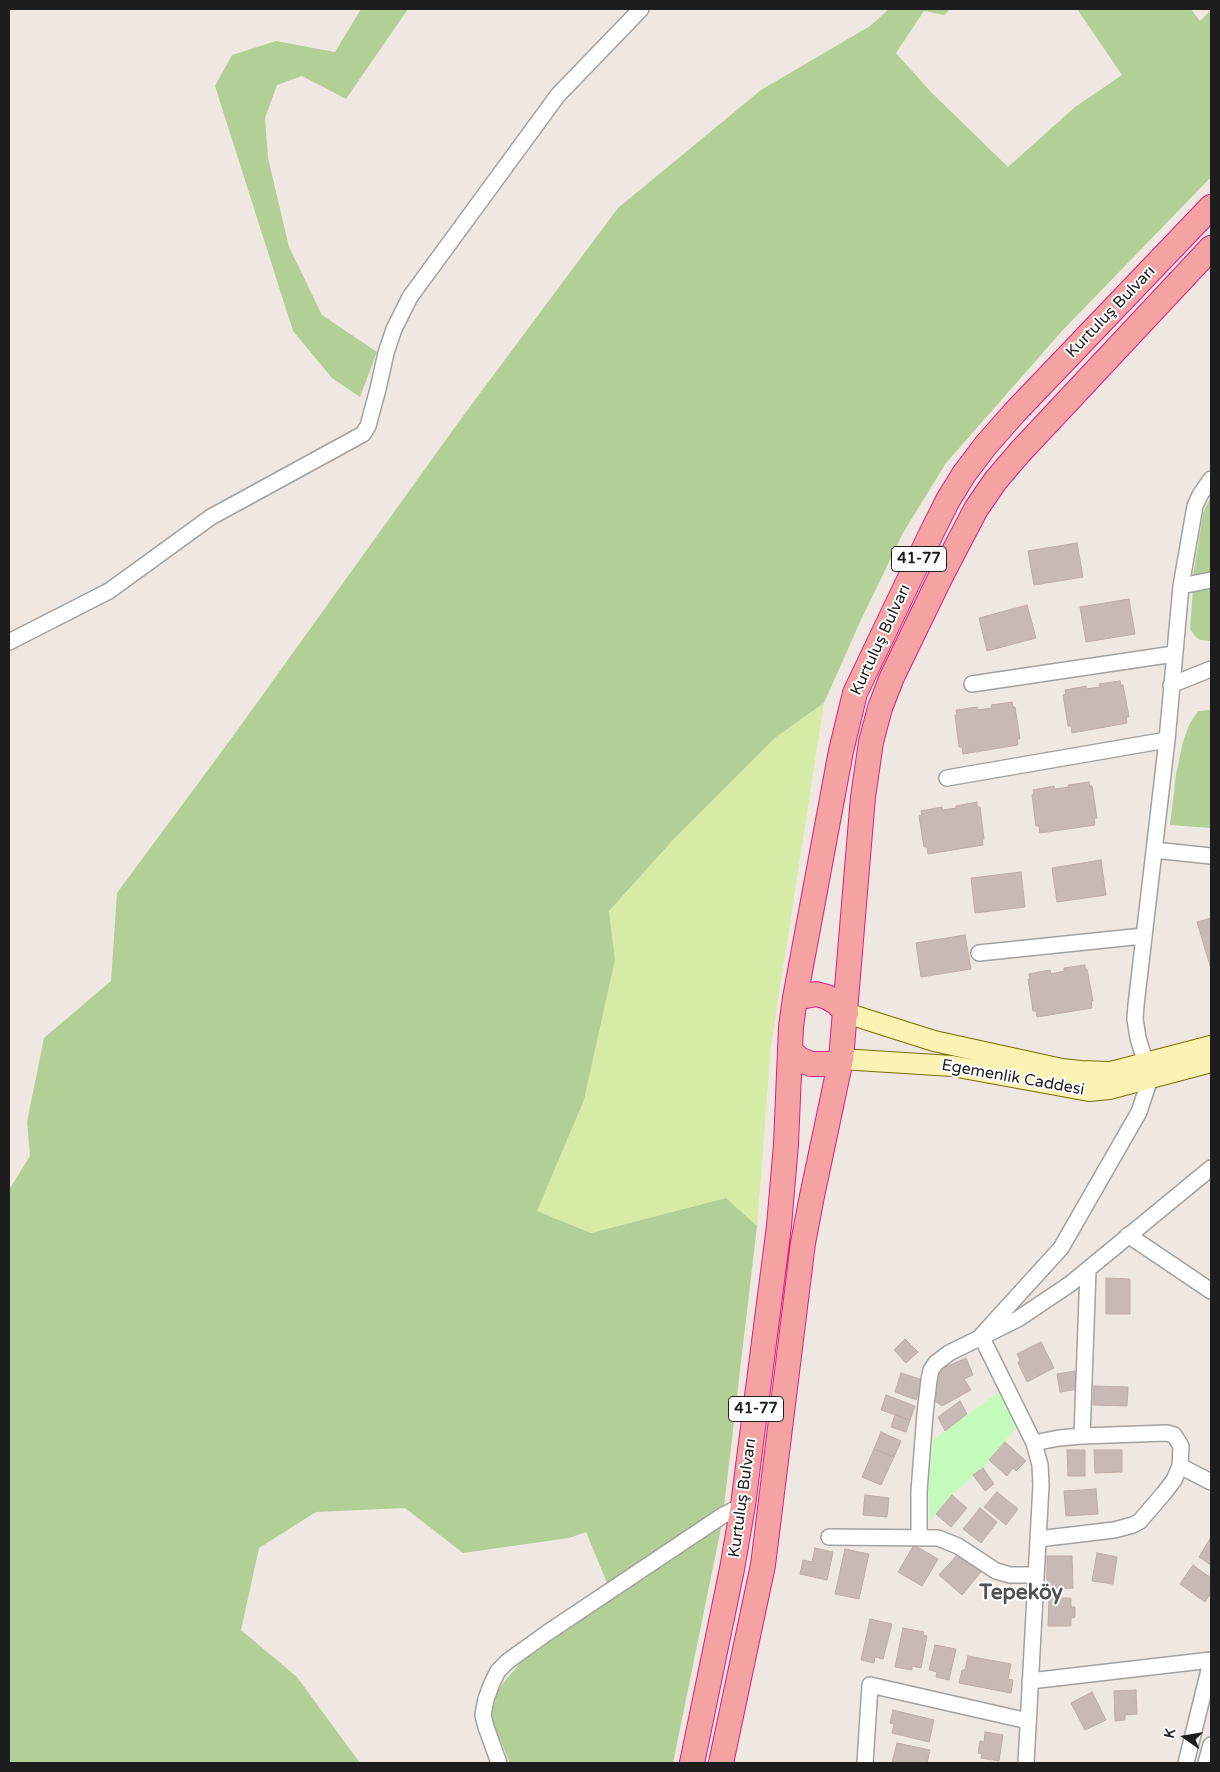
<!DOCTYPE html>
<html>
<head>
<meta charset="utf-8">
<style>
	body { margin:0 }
	#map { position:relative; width:1220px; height:1772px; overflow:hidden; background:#efe8e2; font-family:"Varela Round",sans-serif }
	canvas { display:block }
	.frame { position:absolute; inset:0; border:10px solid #1d1d1d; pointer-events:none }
	.north { position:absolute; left:1160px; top:1712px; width:50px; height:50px; -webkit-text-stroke:4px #fff; paint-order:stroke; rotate:283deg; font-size:14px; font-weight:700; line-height:20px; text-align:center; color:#1d1d1d }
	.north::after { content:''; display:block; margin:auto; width:18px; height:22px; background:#1d1d1d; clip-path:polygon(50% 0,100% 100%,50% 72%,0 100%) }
</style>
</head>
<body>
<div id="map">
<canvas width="1220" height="1772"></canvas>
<div class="frame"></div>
<div class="north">K</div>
</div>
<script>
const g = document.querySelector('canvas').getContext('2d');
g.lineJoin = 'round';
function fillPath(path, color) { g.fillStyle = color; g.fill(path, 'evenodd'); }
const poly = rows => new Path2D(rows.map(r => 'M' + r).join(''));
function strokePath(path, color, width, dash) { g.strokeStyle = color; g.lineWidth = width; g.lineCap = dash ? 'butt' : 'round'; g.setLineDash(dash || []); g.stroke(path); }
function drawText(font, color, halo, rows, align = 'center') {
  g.font = font + ' "Varela Round",sans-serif'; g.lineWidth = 4; g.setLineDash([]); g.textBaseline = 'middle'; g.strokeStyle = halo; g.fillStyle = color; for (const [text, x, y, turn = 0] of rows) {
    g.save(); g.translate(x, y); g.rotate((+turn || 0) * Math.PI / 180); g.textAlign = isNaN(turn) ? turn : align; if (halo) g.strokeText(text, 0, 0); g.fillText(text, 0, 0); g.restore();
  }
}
fillPath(poly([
	[824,703,771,1046,757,1226,726,1198,591,1233,537,1211,584,1100,615,960,609,911,672,841,776,737]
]), '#d5eba6');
fillPath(poly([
	[361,9,408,9,346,99,302,76,277,85,265,118,268,158,289,247,322,315,377,352,360,397,332,378,293,331,215,86,232,55,276,41,335,52],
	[889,9,950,9,944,15,924,11,896,53,931,92,1008,167,1075,107,1122,75,1077,9,1191,9,1200,21,1211,10,1211,177,1062,331,946,463,903,533,860,622,824,703,776,737,672,841,609,911,615,960,584,1100,537,1211,591,1233,726,1198,757,1226,724,1506,607,1583,586,1532,569,1538,463,1553,405,1508,316,1512,259,1548,241,1630,297,1677,360,1763,9,1763,9,1190,30,1156,27,1122,44,1038,111,981,117,893,236,732,463,416,618,208,761,90,870,26],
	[1211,496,1211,573,1193,577,1203,513],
	[1211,585,1211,641,1200,640,1195,636,1190,629,1193,589],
	[1211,710,1211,828,1170,825,1176,774,1183,742,1189,725,1198,711],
	[722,1523,673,1763,510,1763,491,1718,495,1693,521,1662]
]), '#b2d095');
fillPath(poly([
	[999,1392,1016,1428,983,1468,952,1495,930,1521,928,1491,933,1440]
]), '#c4fbbd');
const building = poly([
	[1077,543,1083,577,1034,585,1028,551,1077,543],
	[1129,599,1135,634,1086,642,1080,607,1129,599],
	[1027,605,1036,638,987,651,979,618,1027,605],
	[1120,681,1121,685,1123,685,1129,717,1126,717,1127,723,1072,733,1071,726,1068,726,1063,695,1066,694,1065,690,1086,686,1086,689,1100,687,1099,684,1120,681],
	[1012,702,1013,707,1015,707,1020,739,1017,739,1018,745,963,754,962,747,959,747,955,715,957,715,956,710,977,707,978,710,992,708,991,705,1012,702],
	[1089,782,1090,786,1092,786,1097,818,1094,818,1095,825,1040,833,1039,826,1036,826,1032,795,1034,794,1033,790,1054,786,1055,789,1069,787,1068,785,1089,782],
	[977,802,977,807,980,807,984,839,982,839,983,845,928,854,927,847,924,847,919,816,922,815,921,811,942,807,943,810,956,808,956,806,977,802],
	[1101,860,1106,895,1057,902,1052,868,1101,860],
	[1021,872,1025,907,975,913,971,878,1021,872],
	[1211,918,1211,969,1197,922,1211,918],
	[965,935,971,969,921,977,916,943,965,935],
	[1085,965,1085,969,1087,969,1093,1001,1091,1001,1092,1008,1037,1017,1036,1011,1033,1011,1028,979,1030,979,1029,974,1050,970,1051,974,1064,971,1064,968,1085,965],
	[1106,1278,1130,1279,1130,1314,1106,1314,1106,1278],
	[905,1339,918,1352,906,1363,894,1350,905,1339],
	[1041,1342,1054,1368,1027,1382,1018,1363,1020,1360,1017,1354,1041,1342],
	[966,1358,973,1375,964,1379,971,1390,942,1406,932,1399,933,1379,939,1377,937,1371,966,1358],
	[1075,1371,1078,1389,1060,1392,1057,1374,1075,1371],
	[901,1373,923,1380,916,1400,895,1392,901,1373],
	[1094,1386,1128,1387,1127,1406,1093,1405,1094,1386],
	[886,1395,915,1406,910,1420,881,1410,886,1395],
	[960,1401,967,1414,945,1431,938,1417,960,1401],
	[895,1415,910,1420,906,1432,891,1427,895,1415],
	[881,1432,901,1441,894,1457,874,1449,881,1432],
	[1005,1442,1026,1461,1016,1471,1013,1468,1007,1476,989,1460,1005,1442],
	[874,1449,894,1457,881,1485,862,1477,874,1449],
	[1067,1450,1085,1450,1085,1476,1068,1476,1067,1450],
	[1094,1450,1122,1450,1122,1472,1095,1473,1094,1450],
	[983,1468,994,1484,985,1491,973,1475,983,1468],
	[1096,1489,1098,1514,1066,1516,1064,1491,1096,1489],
	[997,1492,1018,1509,1006,1525,984,1507,997,1492],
	[865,1495,889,1498,887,1517,863,1515,865,1495],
	[952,1495,967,1508,951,1527,936,1514,952,1495],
	[980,1508,997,1522,981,1543,963,1529,980,1508],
	[1211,1537,1211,1565,1199,1557,1211,1537],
	[914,1545,938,1559,922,1586,898,1572,914,1545],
	[815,1548,833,1552,827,1580,800,1574,803,1560,812,1562,815,1548],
	[845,1549,869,1554,859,1599,835,1594,845,1549],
	[959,1553,981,1572,962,1595,939,1575,959,1553],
	[1097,1553,1117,1557,1113,1584,1092,1581,1097,1553],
	[1047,1556,1072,1556,1073,1588,1047,1589,1047,1556],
	[1193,1565,1211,1578,1211,1593,1205,1602,1180,1584,1193,1565],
	[1049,1598,1071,1598,1071,1607,1075,1607,1075,1617,1071,1618,1071,1626,1048,1626,1049,1598],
	[870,1619,892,1624,883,1659,875,1657,874,1663,861,1660,870,1619],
	[903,1628,924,1632,923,1635,927,1636,921,1668,912,1666,912,1670,895,1667,903,1628],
	[935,1645,956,1649,949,1680,936,1677,937,1672,929,1670,935,1645],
	[968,1656,1011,1664,1008,1679,1013,1680,1011,1693,959,1683,962,1670,965,1670,968,1656],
	[1136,1690,1137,1714,1125,1715,1125,1720,1115,1721,1114,1691,1136,1690],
	[1092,1692,1106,1720,1085,1730,1071,1703,1092,1692],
	[893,1710,934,1720,929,1742,892,1733,894,1724,890,1723,893,1710],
	[985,1732,1003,1735,999,1761,981,1758,982,1754,978,1753,980,1741,984,1742,985,1732],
	[897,1743,930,1750,927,1763,892,1763,897,1743]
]);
fillPath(building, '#c7b9b6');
strokePath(building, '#c1aba4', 1);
const minor = poly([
	[1181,586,1211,580],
	[9,642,109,591,211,517,363,434,368,426,378,389,386,353,394,329,410,297,558,95,641,9],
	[972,684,1174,654],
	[1171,685,1211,669],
	[947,778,1167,740],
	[1154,850,1211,856],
	[979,953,1143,936],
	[1128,1235,1211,1291],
	[1082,1436,1088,1270],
	[1034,1443,1059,1438,1082,1436,1167,1433,1174,1435,1181,1446,1180,1466],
	[829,1537,938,1538,958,1546,996,1571,1010,1575,1036,1575],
	[919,1537,919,1491,925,1414,929,1380,931,1370,936,1363,949,1353,1018,1319,1070,1284,1211,1168],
	[1038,1539,1114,1530,1133,1525,1140,1521,1164,1493,1174,1480,1180,1466,1211,1482],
	[1030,1681,1211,1660],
	[499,1763,486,1727,483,1715,486,1699,492,1683,498,1671,508,1661,547,1633,722,1516,743,1505],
	[865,1763,870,1685,1028,1721],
	[1026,1763,1041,1485,1040,1465,1034,1443,981,1336,1061,1248,1139,1112,1148,1085,1149,1079,1146,1064,1138,1038,1135,1019,1136,1005,1167,740,1181,586,1195,506,1200,495,1211,479],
	[1186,1763,1211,1662],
	[1206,1763,1211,1745]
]);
const secondary = poly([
	[846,1013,934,1041,1062,1069,1080,1071,1111,1072,1211,1046],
	[841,1059,952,1066,1089,1091,1109,1089,1211,1062]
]);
const trunk = poly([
	[795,998,816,994,827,997,837,1003,846,1013],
	[790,1051,801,1060,811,1064,831,1064,841,1059],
	[692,1763,732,1569,743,1505,779,1226,786,1144,791,1027,795,998,841,751,855,693,931,534,948,500,964,474,986,445,1015,412,1211,207],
	[721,1763,763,1565,803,1243,812,1196,841,1059,863,797,871,742,880,708,892,677,940,578,976,509,996,480,1020,452,1211,248]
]);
strokePath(minor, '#a1a1a1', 18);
strokePath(secondary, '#786e01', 22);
strokePath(trunk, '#df1d85', 26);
strokePath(minor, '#fff', 15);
strokePath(secondary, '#fcf2b4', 20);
strokePath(trunk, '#f4a2a2', 24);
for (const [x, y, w] of [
	[919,559,55],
	[756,1409,55]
]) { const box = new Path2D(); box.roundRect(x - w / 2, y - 12.5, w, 25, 4); g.fillStyle = '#fff'; g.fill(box); strokePath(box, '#1d1d1d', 1); }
drawText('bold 15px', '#1d1d1d', null, [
	["41-77",919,559],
	["41-77",756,1409]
]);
drawText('16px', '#1d1d1d', '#fff', [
	["Kurtuluş Bulvarı",1111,312,-46],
	["Kurtuluş Bulvarı",881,640,-65],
	["Egemenlik Caddesi",1013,1078,10],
	["Kurtuluş Bulvarı",743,1498,-82]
]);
drawText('bold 21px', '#505050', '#fff', [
	["Tepeköy",1021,1593]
]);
</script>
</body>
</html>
